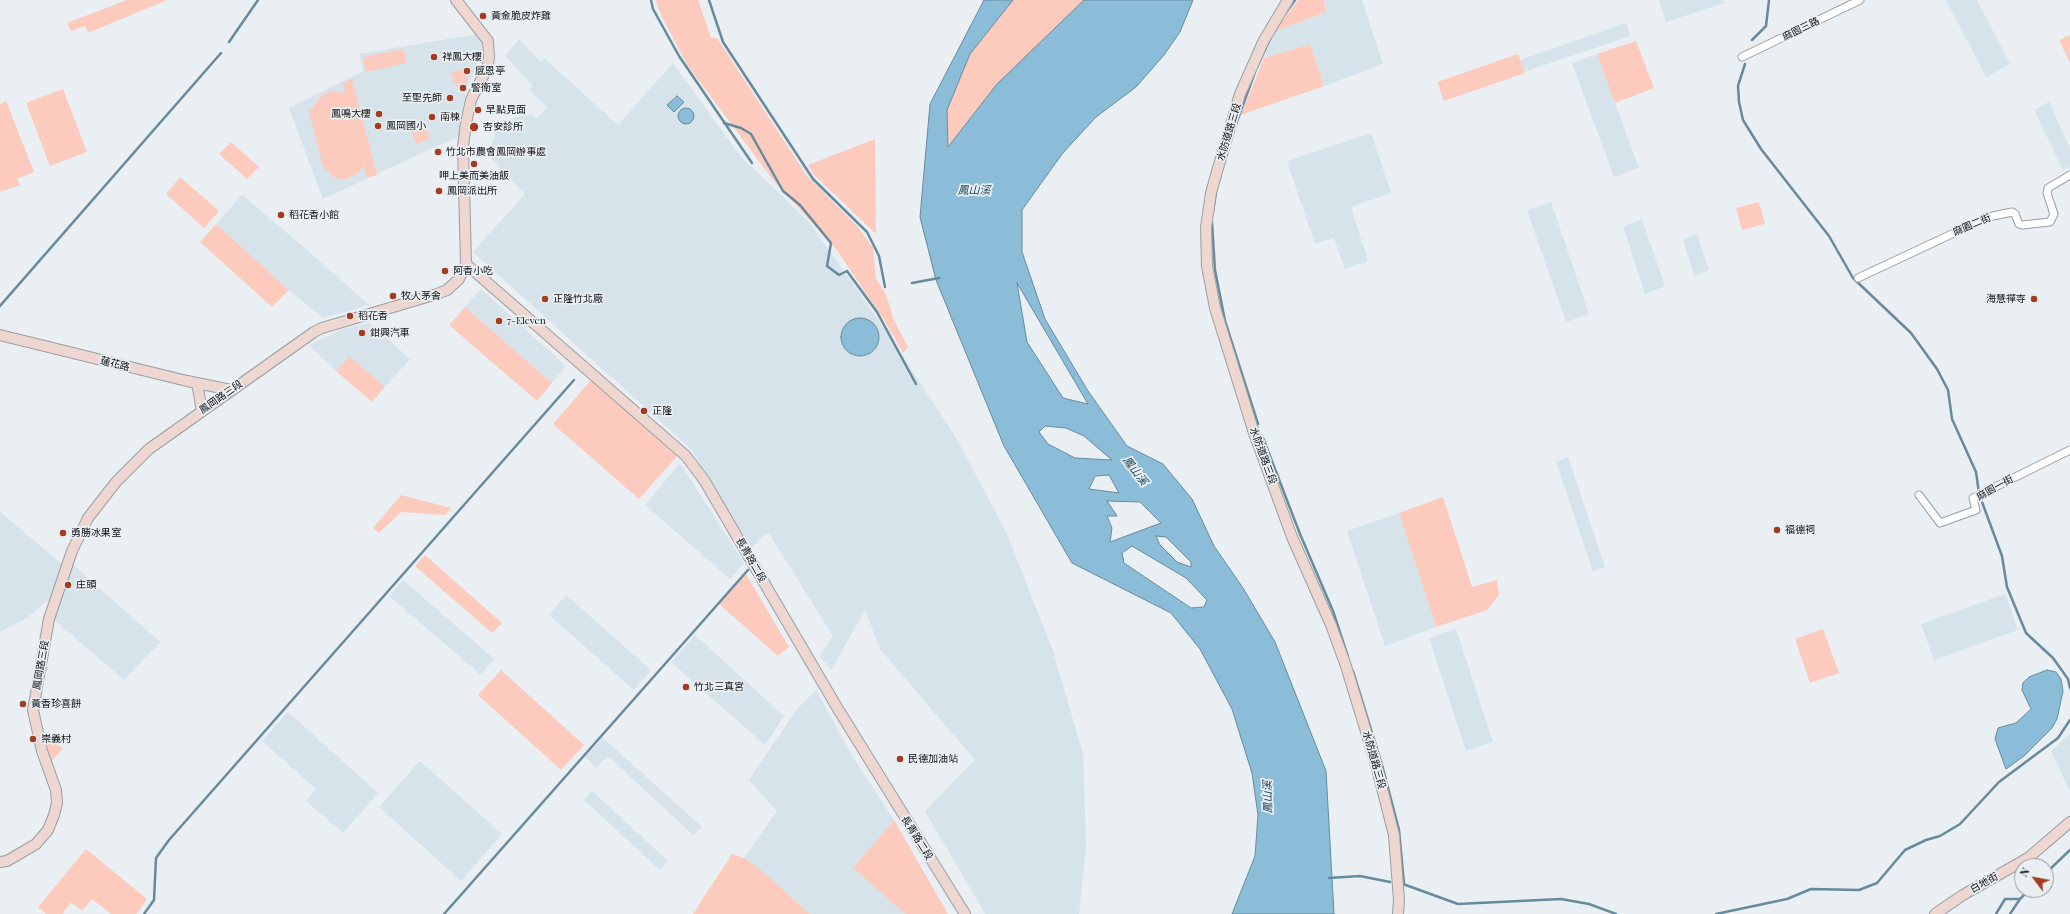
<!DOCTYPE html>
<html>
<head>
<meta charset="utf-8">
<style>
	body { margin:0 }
	#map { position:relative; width:2070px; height:914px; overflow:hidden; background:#e9eff3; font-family:"Playfair Display",serif }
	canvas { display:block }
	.north { position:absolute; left:2014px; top:858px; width:40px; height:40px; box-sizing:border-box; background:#e9eff3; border:1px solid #93979a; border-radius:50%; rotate:302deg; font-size:11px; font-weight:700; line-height:16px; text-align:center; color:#111314 }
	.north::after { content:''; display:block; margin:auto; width:14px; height:18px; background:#a33b20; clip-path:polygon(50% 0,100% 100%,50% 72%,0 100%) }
</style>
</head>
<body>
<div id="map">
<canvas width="2070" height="914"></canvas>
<div class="north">N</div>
</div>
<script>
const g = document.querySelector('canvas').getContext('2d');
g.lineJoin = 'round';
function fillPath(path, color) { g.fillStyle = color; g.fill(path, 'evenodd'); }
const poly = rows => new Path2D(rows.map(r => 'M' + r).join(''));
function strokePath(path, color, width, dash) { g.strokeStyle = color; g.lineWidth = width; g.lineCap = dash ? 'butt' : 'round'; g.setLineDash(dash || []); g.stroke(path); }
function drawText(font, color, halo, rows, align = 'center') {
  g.font = font + ' "Playfair Display","Noto Sans TC",serif'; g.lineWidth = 3.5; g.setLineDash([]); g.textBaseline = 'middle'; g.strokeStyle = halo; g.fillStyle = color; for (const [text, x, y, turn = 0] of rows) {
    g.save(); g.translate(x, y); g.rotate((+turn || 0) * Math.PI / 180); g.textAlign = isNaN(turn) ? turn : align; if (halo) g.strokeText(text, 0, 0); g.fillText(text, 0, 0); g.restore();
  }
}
fillPath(poly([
	[1324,0,1362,0,1383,64,1324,86,1310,44,1264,58,1275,31,1326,12],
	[1659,0,1723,0,1724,3,1666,22],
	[1946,0,1977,0,2010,64,1986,77],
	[1626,23,1630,36,1524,72,1520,60],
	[477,34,482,43,480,59,467,88,461,116,459,136,323,199,289,108,363,71,359,54],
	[519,39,541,62,544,58,618,125,673,63,741,157,809,222,887,332,958,441,1007,534,1053,651,1083,754,1086,844,1079,914,985,914,925,811,975,760,880,649,865,610,831,670,820,656,833,636,768,532,751,548,691,449,473,252,525,194,488,155,498,126,519,116,532,115,537,119,547,107,529,90,533,86,505,56],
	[1597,54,1639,168,1614,177,1572,63],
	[2049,102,2070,148,2070,167,2063,170,2034,110],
	[1371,133,1391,193,1351,207,1368,261,1345,269,1334,238,1315,244,1287,161],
	[242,195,307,250,369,305,323,318,289,290,216,224],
	[1551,202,1589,314,1566,322,1527,210],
	[1642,220,1665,286,1645,294,1623,226],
	[1697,234,1709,270,1694,276,1683,239],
	[481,289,566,366,552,383,465,307],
	[370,323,410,359,385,387,349,356,336,371,309,345,343,329],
	[1568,457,1605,567,1593,572,1556,462],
	[680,463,744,563,730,579,645,505],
	[0,512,63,565,52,597,27,618,0,632],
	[1399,513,1436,627,1385,646,1347,531],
	[71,563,160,642,124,680,52,618],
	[403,580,494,659,481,675,389,596],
	[2005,594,2018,630,1934,660,1921,624],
	[566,595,651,670,634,690,549,615],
	[1456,629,1493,742,1466,751,1429,638],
	[695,635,784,716,765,745,671,662],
	[816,690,854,759,894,820,853,868,905,914,810,914,744,858,777,811,749,780,797,709],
	[288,712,378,793,343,833,306,801,316,789,262,741],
	[2070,734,2070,792,2051,751],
	[603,738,702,827,693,835,608,756,596,768,585,757],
	[420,761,502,834,461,881,379,807],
	[592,791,668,861,660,870,584,800]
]), '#d6e3eb');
fillPath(poly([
	[127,0,167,0,88,33,85,26,71,31,67,23],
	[655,0,698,0,711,38,717,38,807,176,858,227,873,248,876,279,886,294,894,320,908,347,903,353,886,323,836,249,773,180,688,66,663,19],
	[1013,0,1084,0,997,84,948,147,947,110,970,54],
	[1298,0,1324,0,1326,12,1275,31],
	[2070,35,2070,63,2059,40],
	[1636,41,1654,88,1615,103,1597,54],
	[1310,44,1324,86,1241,115,1264,58],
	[404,49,407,63,366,72,363,57],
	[1518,54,1525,73,1444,101,1437,82],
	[471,66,466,85,457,87,450,73],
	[352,79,377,175,367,178,364,166,358,173,346,179,340,179,332,176,323,166,309,112,322,95,331,91,345,93,343,83],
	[63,89,87,152,50,166,26,103],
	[6,101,34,172,17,179,20,185,0,192,0,104],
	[424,120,430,139,416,144,410,124],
	[875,139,876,234,813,174,808,165],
	[231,142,259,167,247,179,219,154],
	[180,177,219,211,204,228,166,194],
	[1759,202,1765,224,1742,230,1736,208],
	[216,224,289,290,272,307,200,242],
	[465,307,552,383,537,401,449,325],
	[349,356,385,387,372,402,336,371],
	[591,380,677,456,639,499,553,424],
	[401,495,451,508,445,515,401,512,379,533,373,528],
	[1443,497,1472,587,1497,580,1499,595,1487,610,1436,627,1399,513],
	[425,555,502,623,492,633,415,566],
	[746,574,789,647,778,656,718,603],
	[1823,629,1839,673,1810,683,1795,639],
	[501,670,584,745,561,770,478,695],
	[41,732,63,749,50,763],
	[894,820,948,914,905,914,853,868],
	[86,849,147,899,137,914,111,914,92,899,82,911,71,902,63,913,64,914,46,914,38,907],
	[732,854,744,858,762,871,810,914,693,914]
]), '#fdcbbe');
const water = poly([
	[984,0,1013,0,970,54,947,110,948,147,997,84,1084,0,1193,0,1180,32,1164,55,1136,87,1096,117,1062,154,1022,210,1022,252,1045,319,1088,391,1127,446,1163,464,1192,499,1214,546,1243,588,1275,642,1326,771,1334,914,1232,914,1255,856,1258,815,1252,773,1232,709,1200,649,1171,613,1072,563,1004,446,936,280,920,217,930,104,984,0],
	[1017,283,1088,404,1063,398,1027,342,1017,283],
	[1045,426,1066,428,1084,436,1112,460,1075,458,1048,444,1039,432,1045,426],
	[1109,475,1119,493,1089,489,1095,476,1109,475],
	[1107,501,1140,502,1161,523,1110,542,1112,528,1107,516,1117,516,1107,501],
	[1156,536,1166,537,1191,562,1191,567,1177,562,1160,545,1156,536],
	[1132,546,1186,578,1207,600,1204,607,1191,608,1124,563,1122,553,1132,546],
	[677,96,684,102,674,112,667,105,677,96],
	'678 116a8 8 0 1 1 16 0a8 8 0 1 1-16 0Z',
	'841 337a19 19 0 1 1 38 0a19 19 0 1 1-38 0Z',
	[2047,670,2056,672,2061,679,2063,691,2057,719,2052,728,2024,756,2006,769,1995,739,1998,728,2016,723,2031,709,2022,690,2023,683,2029,677,2047,670]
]);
fillPath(water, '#8cbdd8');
strokePath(water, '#678a9d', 1);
strokePath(poly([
	[651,0,653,9,679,56,752,163],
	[709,0,723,42,813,179,867,232,879,256,885,287],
	[1285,14,1295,0],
	[1752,40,1766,26,1769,0],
	[229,42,258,0],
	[1745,64,1738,86,1739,102,1743,120,1761,149,1829,236,1853,278,1911,333,1937,369,1948,390,1952,419,1976,472,1979,493],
	[1257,67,1270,39],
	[724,123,741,128,751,134,783,191,800,205,831,243,827,266,839,275,847,271,877,312,916,384],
	[1235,127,1255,72],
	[1213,212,1216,191],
	[1212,223,1215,270,1225,321,1258,424],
	[912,283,939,278],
	[0,306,221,53],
	[1263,438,1300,534,1333,611,1348,657],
	[1982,502,2002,556,2007,587,2026,633,2053,658,2068,679,2070,688],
	[1353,671,1382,765,1399,830,1404,884],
	[2046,873,2070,850],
	[1329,878,1360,876,1390,882],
	[1403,884,1458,904,1561,899,1589,904,1616,914],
	[144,914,154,900,156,858,169,840,574,380],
	[444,914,748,570],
	[1716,914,1787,899,1811,889,1859,890,1877,883,1905,850,1926,840,1940,836,1960,824,1999,782,2058,738,2070,720],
	[1996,914,2005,899,2020,899],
	[2010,914,2020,899,2029,890]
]), '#678a9d', 2.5);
const street = poly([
	[1742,57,1860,0],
	[1858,278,1988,217,2012,212,2015,214,2019,224,2022,225,2050,222,2054,214,2047,193,2048,188,2070,175],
	[1919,495,1940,523,1976,510,1973,498,2070,450]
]);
const secondary = poly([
	[1288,0,1264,40,1240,94,1218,168,1211,193,1206,227,1207,266,1215,308,1254,433,1292,537,1331,625,1346,666,1375,761,1394,835,1399,900,1398,914],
	[466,264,686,456,704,480,838,709,965,914],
	[0,335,187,381,231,390],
	[197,383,202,411],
	[0,862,7,861,36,844,48,830,54,815,57,803,56,790,42,751,33,710,49,619,72,551,88,518,116,482,149,449,314,332,322,328,437,294,447,290,459,279,466,264,463,147,466,123,471,100,487,68,489,58,488,41,456,0],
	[1935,914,1963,895,2028,858,2070,822]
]);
strokePath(street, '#999ea2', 9);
strokePath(secondary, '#999ea2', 12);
strokePath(street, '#fff', 7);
strokePath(secondary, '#efd7d1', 10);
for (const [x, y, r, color] of [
	[483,16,4,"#a33b20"],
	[434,57,4,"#a33b20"],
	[467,71,4,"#a33b20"],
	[463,88,4,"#a33b20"],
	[450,98,4,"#a33b20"],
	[478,110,4,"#a33b20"],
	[379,114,4,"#a33b20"],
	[432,117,4,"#a33b20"],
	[378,126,4,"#a33b20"],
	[474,127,5,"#a33b20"],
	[438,152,4,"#a33b20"],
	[474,164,4,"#a33b20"],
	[439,191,4,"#a33b20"],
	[281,215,4,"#a33b20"],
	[445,271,4,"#a33b20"],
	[393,296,4,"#a33b20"],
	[545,299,4,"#a33b20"],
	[2034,299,4,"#a33b20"],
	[350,316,4,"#a33b20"],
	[499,321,4,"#a33b20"],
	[362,333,4,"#a33b20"],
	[644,411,4,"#a33b20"],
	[1777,530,4,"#a33b20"],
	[63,533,4,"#a33b20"],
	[68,585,4,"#a33b20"],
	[686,687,4,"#a33b20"],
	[23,704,4,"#a33b20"],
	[33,739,4,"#a33b20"],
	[900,759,4,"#a33b20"]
]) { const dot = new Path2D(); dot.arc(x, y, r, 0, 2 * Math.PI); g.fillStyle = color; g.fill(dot); strokePath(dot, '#e9eff3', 1.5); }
drawText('10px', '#111314', '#e9eff3', [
	["黃金脆皮炸雞",491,16],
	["祥鳳大樓",442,57],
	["感恩亭",475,71],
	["警衛室",471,88],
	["至聖先師",442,98,"right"],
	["早點見面",486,110],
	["鳳鳴大樓",371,114,"right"],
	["南棟",440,117],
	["鳳岡國小",386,126],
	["杏安診所",483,127],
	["竹北市農會鳳岡辦事處",446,152],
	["呷上美而美油飯",474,176,"center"],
	["鳳岡派出所",447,191],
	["稻花香小館",289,215],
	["阿香小吃",453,271],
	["牧人茅舍",401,296],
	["正隆竹北廠",553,299],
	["海慧禪寺",2026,299,"right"],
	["稻花香",358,316],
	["7-Eleven",507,321],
	["鉗興汽車",370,333],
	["正隆",652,411],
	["福德祠",1785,530],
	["勇勝冰果室",71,533],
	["庄頭",76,585],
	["竹北三真宮",694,687],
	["黃香珍喜餅",31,704],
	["崇義村",41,739],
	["民德加油站",908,759]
], 'left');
drawText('10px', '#111314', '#e9eff3', [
	["麻園三路",1801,29,-26],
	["水防道路三段",1229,132,-73],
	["麻園二街",1972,225,-23],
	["蓮花路",115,364,14],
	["鳳岡路三段",221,397,-35],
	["水防道路三段",1263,456,70],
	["麻園一街",1995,488,-29],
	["長青路二段",751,560,60],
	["鳳岡路三段",41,665,-80],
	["水防道路三段",1374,760,74],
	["長青路二段",917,838,58],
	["白地街",1984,883,-29]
]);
drawText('italic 11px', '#163e53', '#e9eff3', [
	["鳳山溪",974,191],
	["鳳山溪",1135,471,52],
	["鳳山溪",1268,797,-91]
]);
</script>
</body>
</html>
